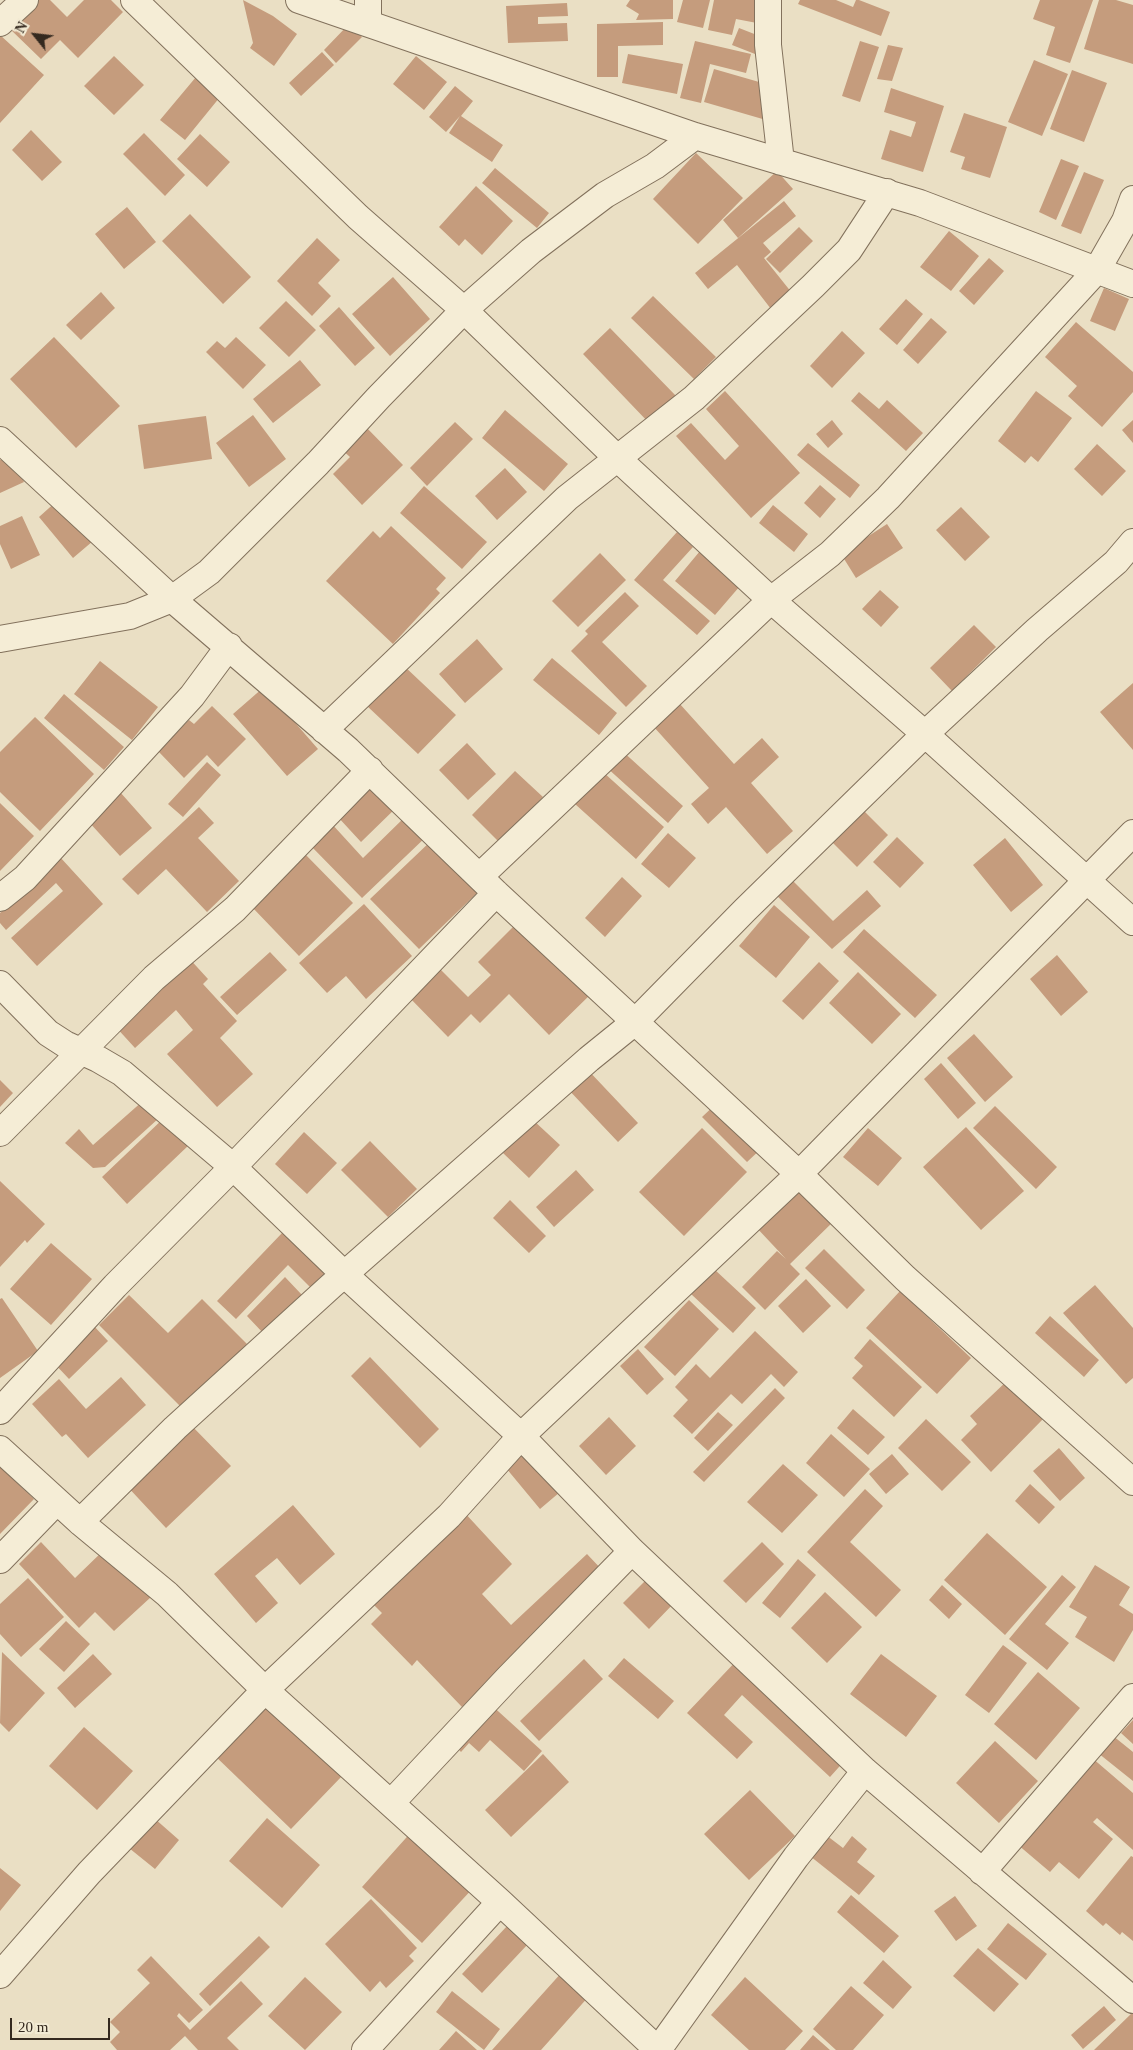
<!DOCTYPE html>
<html>
<head>
<meta charset="utf-8">
<style>
	body { margin:0 }
	#map { position:relative; width:1133px; height:2050px; overflow:hidden; background:#eadfc4; font-family:"Times New Roman",serif }
	canvas { display:block }
	.north { position:absolute; left:10px; top:10px; width:50px; height:50px; -webkit-text-stroke:4px #f2ead3; paint-order:stroke; rotate:299deg; font-size:14px; font-weight:700; line-height:20px; text-align:center; color:#34291f }
	.north::after { content:''; display:block; margin:auto; width:18px; height:22px; background:#34291f; clip-path:polygon(50% 0,100% 100%,50% 72%,0 100%) }
	.scale { position:absolute; left:10px; top:2018px; width:100px; height:22px; box-sizing:border-box; border:2px solid #34291f; border-top:0; padding-left:6px; font-size:15px; line-height:18px; white-space:nowrap; color:#34291f; -webkit-text-stroke:4px #f2ead3; paint-order:stroke }
</style>
</head>
<body>
<div id="map">
<canvas width="1133" height="2050"></canvas>
<div class="north">N</div>
<div class="scale">20 m</div>
</div>
<script>
const g = document.querySelector('canvas').getContext('2d');
g.lineJoin = 'round';
function fillPath(path, color) { g.fillStyle = color; g.fill(path, 'evenodd'); }
const poly = rows => new Path2D(rows.map(r => 'M' + r).join(''));
function strokePath(path, color, width, dash) { g.strokeStyle = color; g.lineWidth = width; g.lineCap = dash ? 'butt' : 'round'; g.setLineDash(dash || []); g.stroke(path); }
fillPath(poly([
	[39,0,50,0,67,17,84,0,111,0,123,12,78,58,60,40,41,59,10,29],
	[243,0,273,16,297,34,274,66,250,48,253,43],
	[630,0,673,0,673,19,636,20,639,14,626,6],
	[683,0,710,0,703,28,677,22],
	[714,0,762,0,757,23,736,19,732,35,708,30],
	[800,0,836,0,853,7,856,0,859,0,890,12,881,36,798,4],
	[1040,0,1093,0,1070,63,1046,55,1055,27,1033,19],
	[1099,0,1116,0,1133,5,1133,64,1084,49],
	[567,3,568,16,538,17,538,24,567,23,568,41,508,43,506,6],
	[663,22,663,45,618,46,618,77,597,77,597,24],
	[349,24,362,37,336,63,324,50],
	[739,28,762,37,755,54,732,45],
	[0,35,44,75,0,123],
	[695,41,751,54,746,73,710,64,701,103,680,98],
	[860,41,879,47,860,102,842,96],
	[888,45,903,48,892,81,877,79],
	[322,52,334,65,301,96,289,83],
	[628,54,683,64,677,94,622,83],
	[114,56,144,85,114,115,84,86],
	[416,56,447,82,424,110,393,84],
	[1034,60,1068,74,1042,136,1008,122],
	[714,69,766,84,766,120,704,102],
	[1072,70,1107,83,1084,142,1050,129],
	[196,77,220,97,185,140,160,120],
	[455,86,473,101,461,116,503,145,492,162,449,133,460,116,446,132,429,117],
	[891,88,944,106,923,172,881,159,890,130,911,137,916,122,884,112],
	[964,113,1007,127,990,178,961,169,965,157,950,152],
	[31,130,62,162,42,181,12,150],
	[144,133,185,175,165,196,123,154],
	[200,134,230,162,207,187,177,159],
	[696,153,743,198,698,244,653,199],
	[1061,159,1079,166,1056,220,1039,212],
	[495,168,549,213,537,228,482,183],
	[777,171,793,189,738,238,723,220],
	[1084,172,1104,180,1081,234,1061,226],
	[476,186,513,221,482,255,465,239,459,246,439,227],
	[784,201,796,216,763,243,771,252,764,258,792,293,771,309,737,265,708,289,695,273],
	[127,207,156,242,124,269,95,234],
	[190,214,251,277,223,304,162,241],
	[799,227,813,241,780,273,766,259],
	[949,231,979,256,951,291,920,267],
	[317,238,340,260,318,283,331,296,312,316,277,281],
	[989,258,1004,271,974,305,959,291],
	[393,277,430,319,390,356,352,314],
	[1104,288,1129,299,1115,331,1090,321],
	[101,292,115,308,81,340,66,325],
	[653,296,716,357,694,379,631,318],
	[906,299,923,314,897,345,879,329],
	[286,301,316,330,289,357,259,328],
	[339,307,375,348,355,366,319,326],
	[931,318,947,332,918,364,903,350],
	[1076,322,1133,372,1133,392,1102,427,1068,396,1077,386,1045,357],
	[610,328,677,397,650,424,583,354],
	[842,331,865,353,832,388,810,366],
	[54,337,120,406,76,448,10,379],
	[236,337,266,365,243,389,206,352,217,341,225,348],
	[300,360,321,385,273,423,253,399],
	[725,391,800,473,751,518,676,436,691,423,725,460,739,446,706,409],
	[1036,391,1072,418,1038,462,1031,456,1025,463,998,441],
	[859,392,879,409,887,400,923,433,906,451,851,401],
	[505,410,568,464,544,491,482,438],
	[253,415,286,459,249,487,216,443],
	[206,416,212,459,144,469,138,425],
	[832,420,843,434,828,448,816,434],
	[1133,420,1133,443,1122,430],
	[455,422,473,439,427,486,410,468],
	[364,425,403,465,362,505,333,474,350,457,341,449],
	[808,443,860,485,850,498,797,455],
	[1097,444,1126,471,1102,496,1074,469],
	[11,455,24,482,0,493,0,460],
	[505,468,527,492,497,520,475,496],
	[820,485,836,499,820,518,804,503],
	[424,486,487,542,462,569,400,513],
	[58,500,93,541,73,558,39,517],
	[773,505,808,534,794,552,759,523],
	[961,507,990,537,965,561,936,530],
	[22,516,40,555,11,569,0,544,0,526],
	[887,524,903,548,856,578,841,554],
	[391,526,446,578,436,589,440,593,393,644,326,581,373,531,380,538],
	[677,532,693,547,663,580,710,621,697,635,634,580],
	[700,551,740,586,715,615,675,581],
	[600,553,626,580,578,627,552,601],
	[880,590,899,607,881,627,862,609],
	[625,592,639,606,602,642,647,686,626,707,571,651,588,634,585,631],
	[974,625,996,647,952,691,930,668],
	[477,639,503,669,465,703,439,674],
	[552,658,617,713,599,735,533,680],
	[100,661,158,707,132,740,74,694],
	[403,665,456,715,418,754,366,705],
	[1133,683,1133,750,1100,712],
	[264,687,318,749,287,776,233,714],
	[64,694,124,747,104,770,44,718],
	[679,703,734,764,762,738,779,757,751,783,793,831,767,854,726,807,708,824,691,804,709,788,653,726],
	[212,706,246,739,218,767,207,755,184,778,158,751,189,720,194,724],
	[35,717,94,774,40,831,0,792,0,752],
	[467,743,496,774,468,800,439,770],
	[620,749,683,806,668,823,605,766],
	[207,762,221,775,183,817,168,804],
	[515,771,543,797,499,842,472,815],
	[603,772,664,827,636,859,575,804],
	[375,779,400,804,361,842,337,816],
	[120,792,152,828,120,856,88,821],
	[0,803,34,836,0,871],
	[199,807,214,823,198,838,239,881,207,912,166,869,138,895,122,879],
	[863,810,888,835,857,867,831,841],
	[408,814,428,835,362,898,309,844,331,823,363,858],
	[668,833,696,858,669,888,641,864],
	[897,837,924,863,900,888,873,862],
	[1005,838,1043,885,1011,912,973,865],
	[432,840,480,890,419,949,370,899],
	[304,853,353,903,299,956,251,906],
	[60,857,103,904,37,966,11,938,63,891,56,883,6,930,0,923,0,913],
	[622,877,642,896,605,937,585,918],
	[790,878,833,921,867,890,881,906,832,949,775,894],
	[364,904,412,956,366,999,346,976,327,993,299,963],
	[774,905,810,937,776,978,739,946],
	[521,919,593,992,549,1035,509,994,480,1023,471,1014,448,1037,406,994,436,965,468,997,491,975,478,962],
	[864,929,937,995,915,1018,843,952],
	[270,952,287,970,237,1015,220,997],
	[1057,955,1088,992,1061,1016,1030,979],
	[187,956,208,979,203,984,237,1021,220,1038,253,1074,217,1107,167,1054,193,1030,176,1010,135,1048,114,1025],
	[819,962,839,981,803,1020,782,1001],
	[858,972,901,1014,872,1044,829,1003],
	[974,1034,1013,1077,985,1102,947,1058],
	[941,1063,976,1103,958,1119,924,1079],
	[586,1068,638,1123,618,1142,566,1087],
	[0,1080,13,1093,0,1107],
	[144,1100,159,1118,105,1167,93,1168,65,1143,79,1129,93,1145],
	[718,1102,763,1147,747,1162,702,1117],
	[995,1106,1057,1167,1036,1189,973,1128],
	[165,1117,190,1144,127,1204,102,1177],
	[533,1120,560,1145,529,1178,503,1153],
	[966,1127,1024,1191,981,1230,923,1167],
	[702,1128,747,1172,684,1236,639,1192],
	[868,1128,902,1158,878,1186,843,1157],
	[304,1132,337,1163,307,1194,275,1164],
	[370,1141,417,1189,388,1217,341,1170],
	[576,1170,594,1190,554,1227,536,1207],
	[0,1181,45,1224,27,1243,25,1240,0,1267],
	[801,1181,837,1218,790,1264,800,1274,765,1310,742,1287,777,1251,786,1259,755,1226],
	[510,1200,546,1236,529,1253,493,1218],
	[283,1232,325,1273,311,1288,288,1265,236,1319,217,1301],
	[51,1243,92,1279,51,1325,10,1289],
	[824,1249,865,1290,847,1309,805,1268],
	[714,1269,756,1308,733,1333,691,1294],
	[285,1277,302,1295,264,1334,247,1316],
	[806,1279,831,1306,803,1333,778,1306],
	[1095,1285,1133,1328,1133,1378,1126,1384,1063,1313],
	[900,1291,971,1358,937,1394,866,1328],
	[129,1295,168,1333,202,1299,247,1344,183,1409,99,1325],
	[2,1298,38,1351,0,1378,0,1299],
	[689,1300,719,1329,675,1376,644,1347],
	[1050,1316,1099,1360,1084,1377,1035,1333],
	[92,1324,108,1341,69,1379,53,1362],
	[755,1331,798,1372,784,1387,771,1374,742,1404,731,1394,692,1434,673,1416,688,1400,675,1387,696,1364,710,1378],
	[870,1339,922,1387,894,1417,852,1378,863,1366,854,1358],
	[638,1349,664,1379,647,1395,620,1366],
	[370,1357,439,1429,420,1448,351,1376],
	[121,1377,146,1405,88,1458,66,1434,62,1437,32,1404,59,1379,86,1409],
	[1009,1379,1045,1417,991,1472,961,1440,977,1424,970,1416],
	[775,1388,785,1398,704,1482,693,1472],
	[853,1409,885,1437,868,1455,837,1428],
	[718,1412,733,1425,708,1451,694,1438],
	[609,1417,636,1446,606,1475,579,1446],
	[926,1419,971,1462,942,1491,898,1448],
	[189,1423,231,1466,166,1528,125,1484],
	[831,1434,870,1469,844,1497,806,1463],
	[1059,1448,1085,1478,1060,1501,1033,1471],
	[526,1451,560,1492,540,1509,506,1468],
	[892,1454,909,1474,886,1494,869,1474],
	[783,1464,818,1495,782,1533,747,1502],
	[0,1467,34,1499,0,1534],
	[1030,1484,1055,1507,1039,1524,1015,1501],
	[865,1489,883,1506,850,1542,901,1590,876,1617,807,1552],
	[293,1505,335,1554,300,1585,277,1558,255,1576,278,1603,256,1623,214,1574],
	[463,1511,512,1564,482,1594,511,1625,587,1554,604,1572,462,1707,417,1660,412,1666,371,1624,382,1613,369,1600],
	[987,1533,1047,1587,1005,1635,944,1580],
	[41,1542,75,1578,105,1549,151,1597,114,1631,95,1612,79,1628,19,1564],
	[762,1542,784,1564,746,1603,723,1581],
	[798,1559,816,1575,780,1618,762,1603],
	[1095,1565,1130,1587,1119,1605,1133,1614,1133,1630,1114,1662,1075,1637,1087,1617,1069,1607],
	[651,1575,676,1601,649,1629,623,1603],
	[1062,1575,1076,1587,1045,1624,1069,1643,1047,1670,1009,1639],
	[28,1578,64,1617,21,1657,0,1634,0,1604],
	[942,1585,962,1604,949,1619,929,1600],
	[825,1592,862,1627,827,1663,791,1628],
	[66,1621,90,1644,64,1672,39,1649],
	[1003,1645,1027,1663,989,1713,965,1695],
	[2,1652,45,1693,9,1732,0,1723],
	[93,1654,112,1674,75,1708,57,1688],
	[881,1654,937,1696,906,1737,850,1694],
	[624,1658,674,1701,658,1719,608,1676],
	[739,1658,847,1758,830,1777,742,1695,724,1715,753,1742,737,1759,687,1713],
	[584,1659,603,1679,539,1741,520,1721],
	[1038,1672,1080,1708,1036,1760,994,1724],
	[265,1700,343,1775,291,1829,213,1754],
	[488,1702,542,1751,524,1771,490,1740,479,1752,469,1743,461,1752,452,1742],
	[1133,1720,1133,1744,1121,1733],
	[84,1727,133,1771,97,1810,49,1766],
	[1107,1731,1133,1752,1133,1781,1093,1749],
	[995,1741,1038,1781,999,1823,956,1783],
	[543,1754,569,1782,511,1837,485,1810],
	[1091,1757,1133,1793,1133,1850,1097,1818,1093,1822,1113,1839,1079,1879,1059,1862,1050,1872,1017,1844],
	[750,1790,795,1836,749,1880,704,1834],
	[154,1818,179,1840,155,1869,129,1848],
	[267,1818,320,1865,282,1908,229,1861],
	[414,1829,475,1886,422,1943,362,1887],
	[826,1835,843,1848,852,1836,867,1849,857,1862,875,1876,859,1895,810,1856],
	[1131,1856,1133,1857,1133,1941,1122,1932,1120,1935,1106,1923,1103,1926,1086,1911],
	[0,1868,21,1885,0,1911],
	[851,1895,899,1936,884,1953,837,1912],
	[955,1896,977,1926,956,1941,934,1911],
	[371,1899,417,1948,409,1956,414,1961,386,1988,380,1981,370,1992,325,1944],
	[1008,1923,1047,1954,1026,1980,987,1949],
	[508,1925,528,1944,482,1993,462,1974],
	[259,1936,270,1947,210,2006,199,1994],
	[978,1948,1019,1984,994,2012,953,1976],
	[151,1956,203,2010,189,2023,179,2013,177,2016,190,2030,241,1981,263,2004,227,2038,239,2050,198,2050,185,2036,170,2050,117,2050,110,2042,120,2032,110,2022,150,1983,137,1970],
	[883,1960,912,1987,893,2009,863,1983],
	[563,1971,590,1995,541,2050,492,2050],
	[305,1977,342,2012,305,2050,268,2016],
	[745,1977,803,2031,785,2050,749,2050,711,2015],
	[851,1986,884,2015,853,2050,836,2050,813,2029],
	[452,1991,500,2029,484,2050,436,2012],
	[1104,2006,1116,2020,1083,2049,1071,2035],
	[1133,2012,1133,2050,1094,2050],
	[456,2031,477,2050,439,2050],
	[813,2035,830,2050,800,2050]
]), '#c59c7d');
const minor = poly([
	[134,0,358,217,464,310,617,458,771,600,925,734,1133,922],
	[299,0,695,136,920,203,1133,284],
	[368,0,368,23],
	[768,0,768,45,781,162],
	[0,23,25,0],
	[0,440,172,599,348,750,496,893,799,1174,905,1278,1133,1482],
	[0,639,130,616,172,599,209,572,318,463,379,397,464,310,531,251,605,195,655,166,695,136],
	[324,730,567,498,694,398,813,286,849,250,887,192],
	[480,876,771,600,830,554,888,498,1097,270,1125,221,1133,199],
	[0,898,25,878,192,696,229,646],
	[0,984,48,1033,65,1044,98,1059,122,1073,233,1167,344,1274,521,1436,632,1551,865,1771,1133,2000],
	[0,1133,154,978,235,909,370,770],
	[0,1411,115,1286,233,1167,496,893],
	[0,1449,80,1522,167,1594,265,1690,500,1902,658,2050],
	[80,1522,175,1428,331,1286,589,1059,636,1021,745,910,925,734,1037,630,1116,562,1133,542],
	[0,1560,57,1501],
	[391,1803,508,1678,632,1551],
	[982,1872,1133,1697],
	[0,1975,89,1873,265,1690,449,1516,521,1436,799,1174,1133,833],
	[365,2050,500,1902],
	[658,2050,796,1857,865,1771]
]);
strokePath(minor, '#82715c', 28);
strokePath(minor, '#f5edd6', 26);
</script>
</body>
</html>
